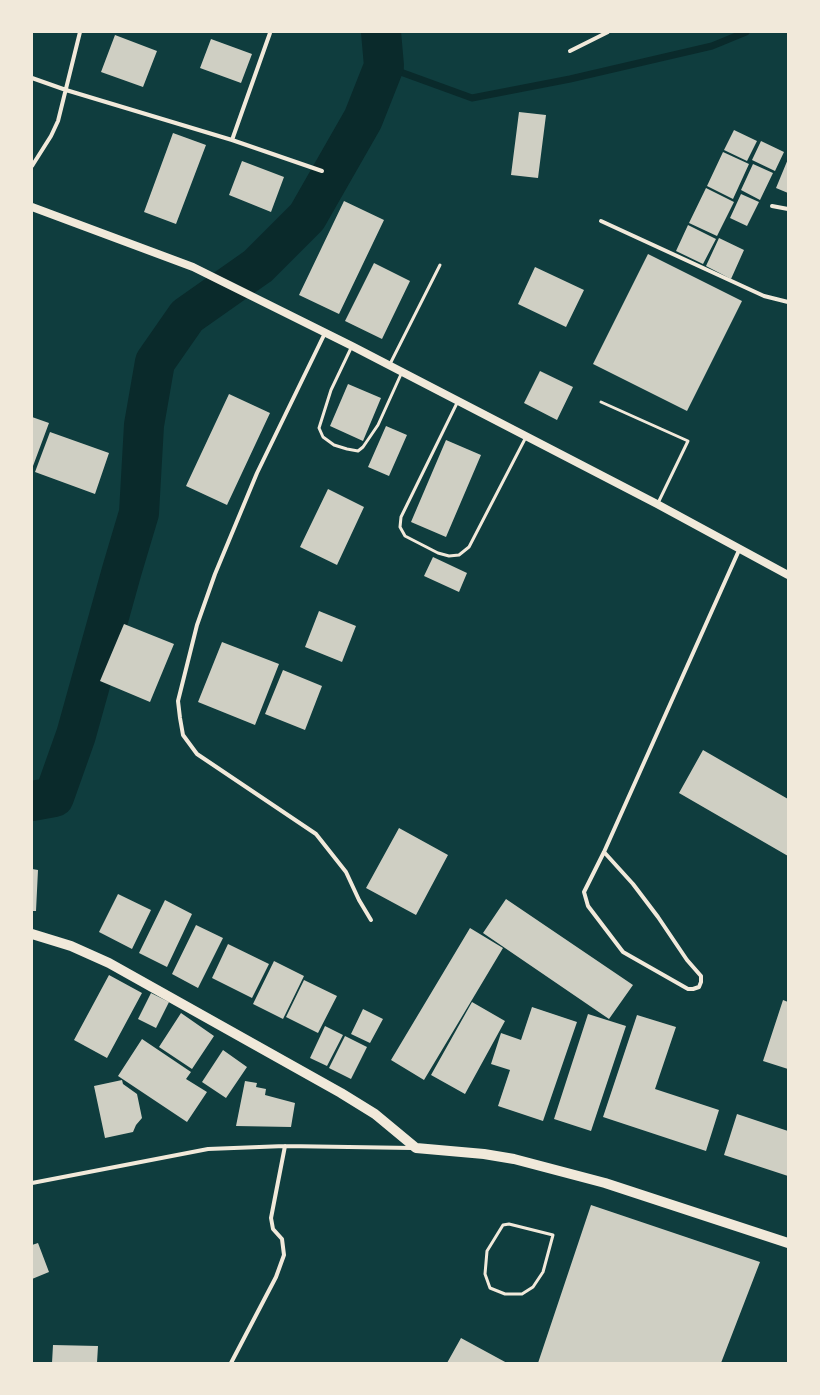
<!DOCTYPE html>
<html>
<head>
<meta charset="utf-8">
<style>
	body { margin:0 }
	#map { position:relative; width:820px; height:1395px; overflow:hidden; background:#0f3d3e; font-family:"DM Sans",sans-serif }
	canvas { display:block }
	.frame { position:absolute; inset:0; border:33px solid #f1e9da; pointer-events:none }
</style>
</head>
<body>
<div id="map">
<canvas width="820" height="1395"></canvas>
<div class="frame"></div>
</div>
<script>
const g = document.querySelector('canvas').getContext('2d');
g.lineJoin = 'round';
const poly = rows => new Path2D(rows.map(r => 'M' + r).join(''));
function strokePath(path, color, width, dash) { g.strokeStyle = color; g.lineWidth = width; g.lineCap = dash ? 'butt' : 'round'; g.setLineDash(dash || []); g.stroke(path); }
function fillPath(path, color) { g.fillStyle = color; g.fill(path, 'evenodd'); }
strokePath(poly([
	[384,66,472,98,570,79,712,46,746,32]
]), '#0a2a2b', 7);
strokePath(poly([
	[32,801,54,797,76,735,122,570,139,513,144,425,155,362,187,316,258,266,307,217,363,119,384,66,381,32]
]), '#0a2a2b', 40);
fillPath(poly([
	[115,35,157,51,143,87,101,72],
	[211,39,252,54,241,83,200,68],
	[519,112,546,115,538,178,511,175],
	[734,130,757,141,747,161,724,150],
	[173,133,206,145,176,224,144,212],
	[761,141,784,152,775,171,752,160],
	[723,152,749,164,733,199,707,186],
	[788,159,788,193,776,188],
	[242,161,284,177,271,212,229,195],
	[753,164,773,173,760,200,741,190],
	[706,188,734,202,717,236,689,223],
	[741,194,759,202,747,226,730,218],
	[344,201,384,220,339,314,299,295],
	[688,225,716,239,703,264,676,251],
	[719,238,744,250,731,279,706,266],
	[648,254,742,301,687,411,593,364],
	[374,263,410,281,382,339,345,321],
	[535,267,584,290,566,327,518,304],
	[540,371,573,387,557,420,524,403],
	[348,384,381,398,363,441,330,426],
	[229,394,270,413,227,505,186,486],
	[32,417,49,423,33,466,32,465],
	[386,426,407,435,389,476,368,467],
	[50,432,109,453,95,494,35,472],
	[446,440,481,455,446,537,411,522],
	[328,489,364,507,337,565,300,547],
	[433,557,467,573,459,592,424,576],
	[319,611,356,626,342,662,305,647],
	[124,624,174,644,150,702,100,681],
	[222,642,279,664,255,725,198,702],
	[283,670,322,686,305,730,265,714],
	[703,750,788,799,788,856,679,793],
	[399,828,448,855,416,915,366,888],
	[32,869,38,870,36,911,32,911],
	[118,894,151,910,132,949,99,932],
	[506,899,633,985,609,1019,483,933],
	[165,900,192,914,167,967,139,953],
	[196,925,223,938,198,988,172,974],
	[470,928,503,948,424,1080,391,1060],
	[228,944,269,964,252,998,212,978],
	[274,961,304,976,283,1019,253,1004],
	[109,975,142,993,107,1058,74,1040],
	[304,980,337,996,318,1033,286,1017],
	[151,993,169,1002,156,1028,138,1019],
	[783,1000,788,1002,788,1069,763,1061],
	[472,1002,505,1021,465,1094,431,1075],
	[532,1007,577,1022,543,1121,498,1106,510,1070,491,1064,501,1033,521,1040],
	[363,1009,383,1019,370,1043,351,1034],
	[181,1013,214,1036,192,1069,159,1047],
	[588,1014,626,1026,591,1131,554,1119],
	[637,1015,676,1027,655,1089,719,1110,706,1151,603,1117],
	[325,1026,343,1035,327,1066,310,1058],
	[345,1036,367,1047,351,1079,329,1068],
	[142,1039,191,1072,186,1079,207,1092,187,1122,118,1076],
	[223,1050,247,1067,226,1098,202,1082],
	[122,1080,123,1084,137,1094,142,1118,136,1125,133,1132,105,1138,94,1086],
	[245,1081,257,1083,256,1087,266,1089,265,1095,295,1103,291,1127,236,1126],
	[737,1114,788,1131,788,1176,724,1155],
	[591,1205,760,1262,721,1363,538,1363],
	[38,1243,49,1272,32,1279,32,1245],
	[461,1338,507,1363,447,1363],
	[53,1345,98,1346,97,1363,52,1363]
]), '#cfcfc3');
strokePath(poly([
	[352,346,331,390,319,428,323,437,334,445,347,449,358,451,363,447,378,425,402,372],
	[390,364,440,265],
	[458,401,401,517,400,527,405,536,438,553,449,556,459,555,469,547,526,437],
	[601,402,688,441,658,503],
	[509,1224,553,1235,543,1272,533,1287,522,1294,505,1294,490,1288,485,1274,487,1251,503,1225,509,1224]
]), '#f1e9da', 3);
strokePath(poly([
	[570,51,608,32],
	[32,78,66,90,232,140,322,171],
	[232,140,270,33],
	[32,166,51,136,58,121,80,32],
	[772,206,788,209],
	[601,221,764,296,788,302],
	[325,333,257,473,215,574,197,625,178,701,180,718,183,735,197,754,316,834,346,872,359,900,371,920],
	[604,852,633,884,658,917,687,960,701,976,701,982,699,987,693,989,688,989,623,952,588,906,584,892,604,852,740,548],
	[32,1183,208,1149,285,1146,412,1148],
	[231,1363,276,1277,284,1255,282,1239,273,1229,271,1218,285,1146]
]), '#f1e9da', 4);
strokePath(poly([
	[32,207,193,267,352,346,657,504,788,575]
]), '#f1e9da', 8);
strokePath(poly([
	[32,934,71,946,109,963,341,1093,375,1114,416,1148,484,1154,514,1159,605,1183,788,1243]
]), '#f1e9da', 10);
</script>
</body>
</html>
